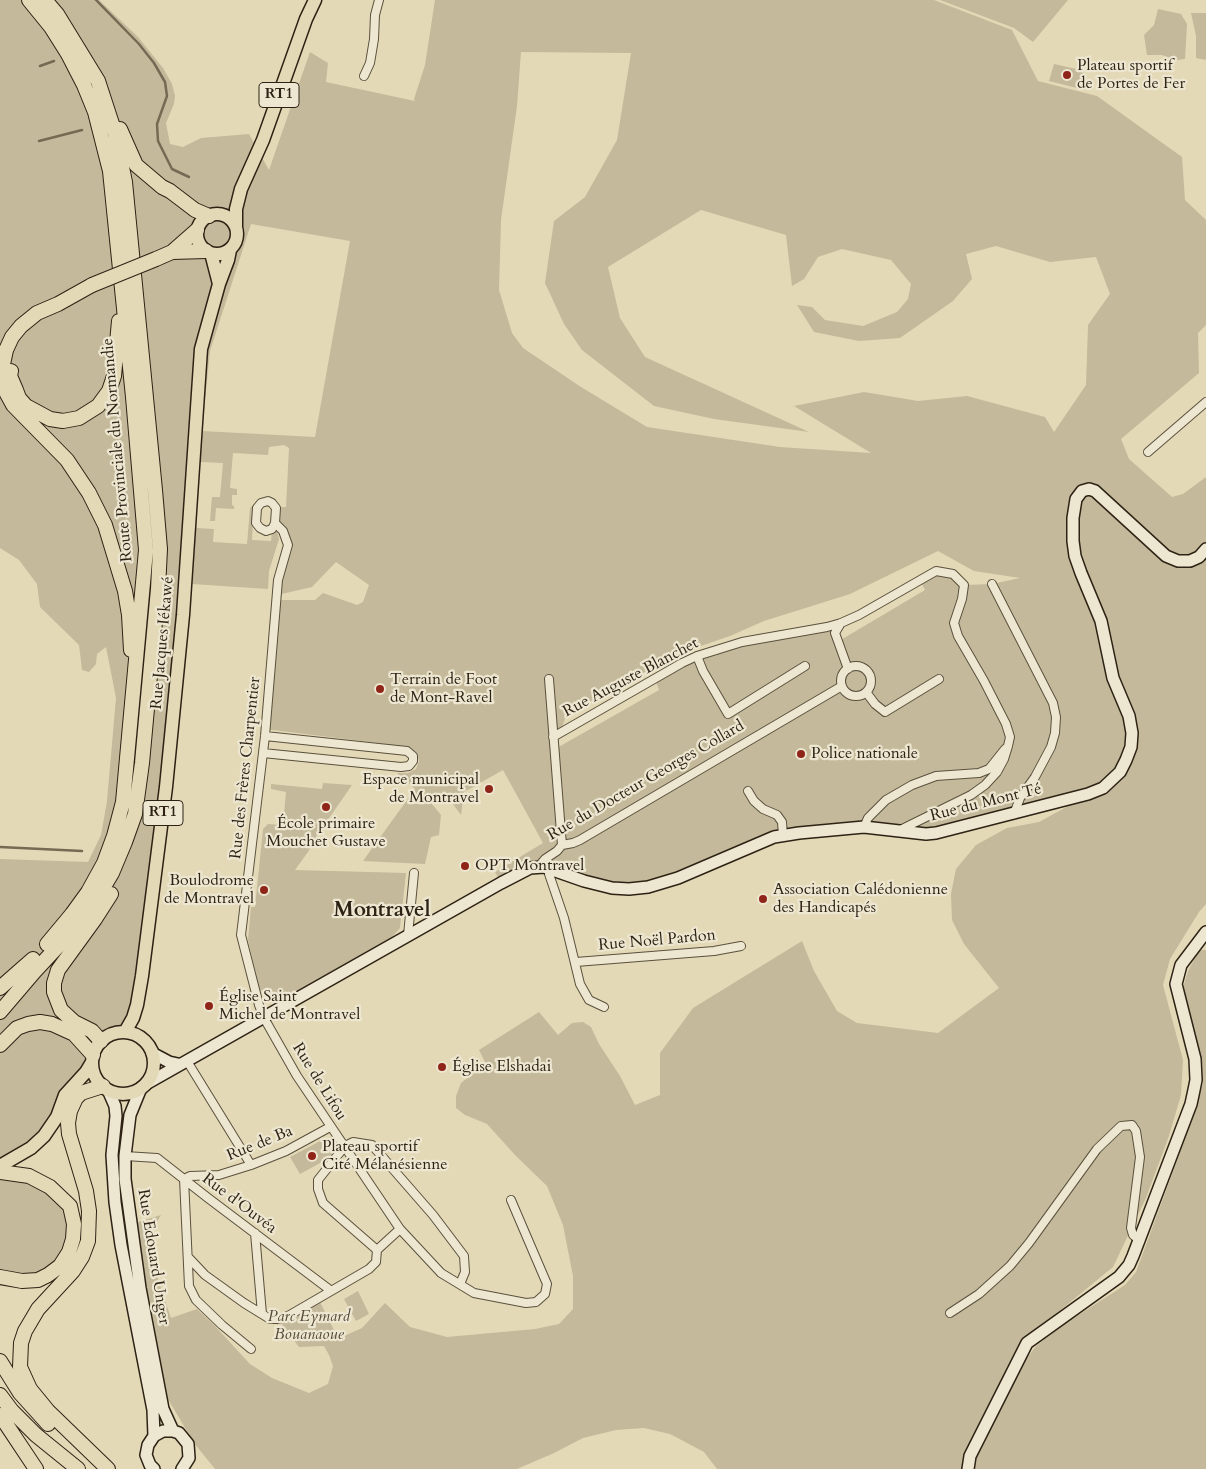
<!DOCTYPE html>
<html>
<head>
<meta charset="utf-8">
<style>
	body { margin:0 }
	canvas { display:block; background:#e3d9b6 }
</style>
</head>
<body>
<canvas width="1206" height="1469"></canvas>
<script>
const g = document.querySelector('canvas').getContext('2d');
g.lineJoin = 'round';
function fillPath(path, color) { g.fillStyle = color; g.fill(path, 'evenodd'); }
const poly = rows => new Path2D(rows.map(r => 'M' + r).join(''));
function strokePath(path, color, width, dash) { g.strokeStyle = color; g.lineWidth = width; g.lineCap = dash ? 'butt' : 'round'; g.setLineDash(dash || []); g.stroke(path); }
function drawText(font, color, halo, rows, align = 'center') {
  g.font = font + ' Cardo,serif'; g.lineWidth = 4.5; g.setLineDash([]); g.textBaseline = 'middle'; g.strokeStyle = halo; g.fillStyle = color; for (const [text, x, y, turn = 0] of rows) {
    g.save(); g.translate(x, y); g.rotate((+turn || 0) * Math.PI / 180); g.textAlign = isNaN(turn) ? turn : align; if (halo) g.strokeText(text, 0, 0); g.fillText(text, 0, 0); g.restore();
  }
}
fillPath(poly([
	[0,0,99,0,138,37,163,68,172,84,175,96,174,104,166,123,170,144,183,147,201,138,249,134,269,170,310,52,328,63,326,82,415,101,414,99,425,65,435,0,934,0,1012,30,1038,81,1097,96,1182,157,1185,200,1206,220,1206,325,1198,333,1199,373,1121,439,1129,459,1172,497,1183,494,1206,477,1206,904,1199,912,1170,959,1163,985,1183,1060,1181,1095,1169,1136,1146,1198,1113,1267,1024,1340,969,1469,717,1469,704,1452,670,1434,644,1428,616,1430,583,1438,554,1453,517,1469,215,1469,194,1443,165,1394,158,1367,157,1343,151,1305,139,1262,135,1223,161,1215,145,1241,171,1318,197,1309,214,1325,250,1364,272,1378,309,1393,328,1384,333,1366,329,1355,324,1346,299,1347,278,1319,318,1298,338,1338,333,1341,362,1328,385,1303,410,1327,447,1337,535,1329,559,1324,573,1309,573,1276,563,1225,547,1186,515,1155,487,1124,465,1115,456,1108,456,1096,461,1083,486,1064,479,1050,539,1012,558,1035,572,1023,583,1022,591,1027,599,1044,620,1076,635,1105,660,1095,660,1053,693,1008,802,941,814,971,837,1011,857,1023,938,1033,999,988,964,944,952,920,951,894,956,869,976,845,1007,828,1039,822,1083,798,951,830,799,833,678,878,629,889,544,867,501,883,495,872,543,843,503,770,464,792,461,815,445,793,432,804,441,815,439,835,431,837,425,864,363,861,415,789,397,773,408,773,416,769,419,761,417,753,409,747,265,729,277,600,315,600,323,593,357,605,363,602,369,585,336,562,312,587,277,595,288,545,278,526,280,507,286,507,289,448,284,445,269,447,268,455,233,453,230,488,237,489,237,495,232,495,232,505,234,506,234,509,216,508,215,521,210,521,212,497,220,497,223,463,200,462,196,528,214,529,213,542,247,544,250,508,254,504,252,540,271,541,272,531,277,531,279,539,269,571,268,589,192,584,141,1018,101,1033,49,1121,35,1138,4,1158,0,1159,0,859,88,862,101,835,107,801,116,698,106,647,97,654,96,664,89,672,82,670,79,645,40,607,37,584,19,560,0,548],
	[521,52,631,53,617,140,585,197,554,221,545,283,564,324,582,350,654,406,714,419,809,432,645,357,620,318,608,267,701,210,786,235,792,286,804,279,818,257,842,249,891,260,911,284,908,299,897,312,863,326,825,320,812,307,797,305,814,332,859,341,900,338,953,301,972,279,966,254,996,246,1050,262,1096,257,1110,294,1088,325,1086,385,1054,432,1045,417,967,396,918,401,864,392,794,406,871,453,780,447,647,427,581,387,523,348,512,333,499,290,501,220,517,106],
	[251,224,350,241,315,437,202,431,210,351],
	[938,551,974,571,1020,578,992,584,964,585,953,574,936,571,920,580,925,590,839,641,835,633,841,623,697,656,655,679,659,690,555,749,553,737,560,733,566,716,615,687,692,649,730,636,764,621,850,594],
	[940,0,1068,0,1033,42,1014,28],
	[1158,9,1181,14,1187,24,1185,59,1176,60,1162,55,1147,55,1144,35,1154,25],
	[1191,13,1206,13,1206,60,1196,58,1196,36],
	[1054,64,1081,70,1088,84,1085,90,1049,81],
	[323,783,352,785,309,847,310,849,295,870,406,873,400,928,390,939,288,996,275,992,259,990,248,940,251,907,255,907,263,829,268,824,283,825,286,792,271,789,271,784,322,789],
	[1199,950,1206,950,1206,1469,973,1469,977,1453,1015,1374,1036,1346,1063,1325,1125,1285,1136,1272,1175,1166,1203,1084,1202,1062,1185,1006,1184,984,1188,971],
	[324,1139,333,1156,300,1174,290,1157],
	[0,1172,15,1173,64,1199,73,1239,48,1275,0,1277],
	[358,1291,369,1314,356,1321,344,1299]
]), '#c4ba9b');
strokePath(poly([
	[96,0,139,44,154,63,165,82,167,96,157,124,158,141,172,169,189,177],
	[40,66,54,61],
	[39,141,82,130],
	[0,847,82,851]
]), '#756b55', 2.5);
const street = poly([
	[364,76,370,63,374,39,375,15,379,0],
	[1148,452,1206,402],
	[275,523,272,529,266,531,260,528,256,523,257,508,261,503,268,501,272,503,276,508,275,523,283,531,288,545,278,580,265,736,241,935,259,1005,264,1018,297,1076,400,1229,441,1273,474,1293,526,1303,536,1302,545,1294,547,1284,511,1200],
	[992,584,1053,703,1056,717,1055,733,1051,747,1035,777,1020,798,1014,814],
	[841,623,835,633,848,669],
	[697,656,703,671,728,714,805,666],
	'841 681a15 15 0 1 1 30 0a15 15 0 1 1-30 0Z',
	[549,679,562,845],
	[866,692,875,704,885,712,939,679],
	[553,737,682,663,697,656,742,642,827,627,841,623,859,615,936,571,953,574,964,585,962,599,954,623,958,636,984,681,1006,724,1010,737,1008,746,1004,759,997,772,985,785,971,795,900,830],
	[263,753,401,767,409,766,413,761,413,756,407,751,265,736],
	[748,791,754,801,763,809,777,815,782,822,783,836],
	[864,827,868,818,886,800,912,785,936,776,979,773,989,769,1005,749],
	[539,866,545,859,557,851,562,845,573,843,580,840,842,686],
	[550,869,549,874,564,918,580,984,589,1000,604,1007],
	[408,935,414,873],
	[576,962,714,951,741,946],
	[187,1061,251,1165],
	[125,1156,157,1158,208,1198,330,1290],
	[255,1233,262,1314],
	[377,1250,323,1203,318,1189,318,1180,345,1146,353,1142,372,1145,433,1215,464,1256,465,1272,460,1284],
	[188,1257,205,1275,244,1303,270,1319,278,1319,288,1316,369,1269,376,1262,377,1250,400,1229],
	[950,1313,979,1294,1010,1266,1029,1243,1097,1149,1121,1126,1132,1125,1136,1131,1140,1157,1131,1228,1133,1235,1140,1241],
	[251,1349,222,1325,196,1300,189,1286,184,1179,190,1176,219,1175,251,1165,286,1151,330,1127]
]);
const secondary = poly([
	[152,1053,169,1062,178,1064],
	[146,1084,501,883,530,868,544,867,584,881,612,888,629,889,648,887,678,878,774,837,799,833,864,827,926,834,936,833,1088,794,1103,788,1120,772,1126,760,1131,747,1132,733,1129,716,1113,678,1101,621,1081,573,1075,556,1073,541,1073,518,1076,499,1082,491,1089,489,1095,491,1166,556,1178,561,1190,561,1199,557,1206,549],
	[141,1088,130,1115,125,1156,125,1179,140,1288,163,1409,173,1431],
	[108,1090,115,1106,116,1116,112,1155,115,1202,121,1245,153,1410,154,1436],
	[154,1469,150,1465,146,1455,148,1445,154,1436,163,1431,173,1431,179,1433,188,1444,189,1458,182,1469],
	[968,1469,970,1456,1027,1343,1119,1277,1129,1265,1133,1256,1191,1104,1194,1090,1196,1080,1195,1059,1176,984,1181,965,1206,932]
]);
const primary = poly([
	'197 234a20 20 0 1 1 40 0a20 20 0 1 1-40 0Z',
	[236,226,236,209,241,189,263,140,306,19,315,0],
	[211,253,219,284],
	[125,1032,133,1018,137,1005,142,976,166,787,183,615,201,349,219,284,228,260,230,250],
	'92 1063a31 31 0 1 1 62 0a31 31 0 1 1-62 0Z',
	[0,1166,31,1148,44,1136,57,1117,65,1095,86,1072,92,1062]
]);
const highway = poly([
	[29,0,51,27,68,54,84,85,95,112,110,171,133,397,146,550,123,802,114,836,104,863,88,892,72,914,47,944],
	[120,129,136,165,162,187,170,191,195,210,209,216],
	[172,252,206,251],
	[156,259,172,252,197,230],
	[92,285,58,304,37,313,21,326,12,337,6,350,3,364,3,382,7,394,13,405,67,460,89,493,105,525,125,591,129,615,131,650],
	[11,371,10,376,16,390,19,398,26,406,50,419,63,421,79,418,98,406,109,391,114,376,119,321],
	[0,988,33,959],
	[0,1012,35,971,74,929,92,907,112,873,125,842,135,814,142,763,158,589,160,549,155,490,125,182,115,133,98,81,57,14,45,0],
	[101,1041,92,1031,74,1022,61,1010,54,992,54,983,58,970,95,919,111,894],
	[0,1045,17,1028,28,1024,40,1022,52,1024,74,1034,93,1055],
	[103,1086,81,1093,76,1098,70,1111,68,1123,69,1134,86,1191,89,1211,88,1241,82,1257,73,1271,38,1309,25,1331,21,1343,20,1367,30,1389,48,1411,108,1469],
	[0,1172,29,1176,50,1187,70,1206,74,1224,73,1239,69,1252,60,1266,48,1275,38,1280,22,1281,0,1277],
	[0,1361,20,1393,48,1424],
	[0,1395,12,1411,36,1435,78,1469],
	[0,1415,36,1469]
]);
strokePath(street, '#5b503d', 10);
strokePath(secondary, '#2e2215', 14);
strokePath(primary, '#2e2215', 15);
strokePath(highway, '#2e2215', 16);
strokePath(street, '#ede6d0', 8);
strokePath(secondary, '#ede6d0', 11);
strokePath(primary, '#e3d9b6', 12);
strokePath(highway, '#e3d9b6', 14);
const highwayBridge = poly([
	[92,285,156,259]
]);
strokePath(highwayBridge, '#2e2215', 16, []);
strokePath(highwayBridge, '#e3d9b6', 14);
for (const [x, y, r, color] of [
	[1067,75,5,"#8f2418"],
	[380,689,5,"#8f2418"],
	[801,754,5,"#8f2418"],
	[489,789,5,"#8f2418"],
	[326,807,5,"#8f2418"],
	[465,866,5,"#8f2418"],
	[264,890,5,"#8f2418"],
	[763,899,5,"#8f2418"],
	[209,1006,5,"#8f2418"],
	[442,1067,5,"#8f2418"],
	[312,1156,5,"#8f2418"]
]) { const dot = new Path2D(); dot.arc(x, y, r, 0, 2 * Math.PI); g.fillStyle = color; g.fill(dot); strokePath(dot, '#ede6d0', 2); }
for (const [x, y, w] of [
	[279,95,40],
	[163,813,40]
]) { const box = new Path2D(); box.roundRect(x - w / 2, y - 12.5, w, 25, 4); g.fillStyle = '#ede6d0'; g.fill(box); strokePath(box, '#2e2215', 1); }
drawText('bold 15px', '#2e2215', null, [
	["RT1",279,95],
	["RT1",163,813]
]);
drawText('16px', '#2e2215', '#ede6d0', [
	["Plateau sportif",1077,66],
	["de Portes de Fer",1077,84],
	["Terrain de Foot",390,680],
	["de Mont-Ravel",390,698],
	["Police nationale",811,754],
	["Espace municipal",479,780,"right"],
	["de Montravel",479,798,"right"],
	["École primaire",326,824,"center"],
	["Mouchet Gustave",326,842,"center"],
	["OPT Montravel",475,866],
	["Boulodrome",254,881,"right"],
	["de Montravel",254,899,"right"],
	["Association Calédonienne",773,890],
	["des Handicapés",773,908],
	["Église Saint",219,997],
	["Michel de Montravel",219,1015],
	["Église Elshadai",452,1067],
	["Plateau sportif",322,1147],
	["Cité Mélanésienne",322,1165]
], 'left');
drawText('16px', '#2e2215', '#ede6d0', [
	["Route Provinciale du Normandie",118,450,-95],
	["Rue Jacques Iékawé",163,643,-85],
	["Rue Auguste Blanchet",631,678,-28],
	["Rue des Frères Charpentier",246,768,-84],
	["Rue du Docteur Georges Collard",646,781,-30],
	["Rue du Mont Té",986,803,-14],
	["Rue Noël Pardon",657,941,-5],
	["Rue de Lifou",319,1082,58],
	["Rue de Ba",260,1144,-22],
	["Rue d'Ouvéa",239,1204,37],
	["Rue Edouard Unger",153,1257,81]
]);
drawText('italic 16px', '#544836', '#ede6d0', [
	["Parc Eymard",309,1317],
	["Bouanaoue",309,1335]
]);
drawText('bold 21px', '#2e2215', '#ede6d0', [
	["Montravel",382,911]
]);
</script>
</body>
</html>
